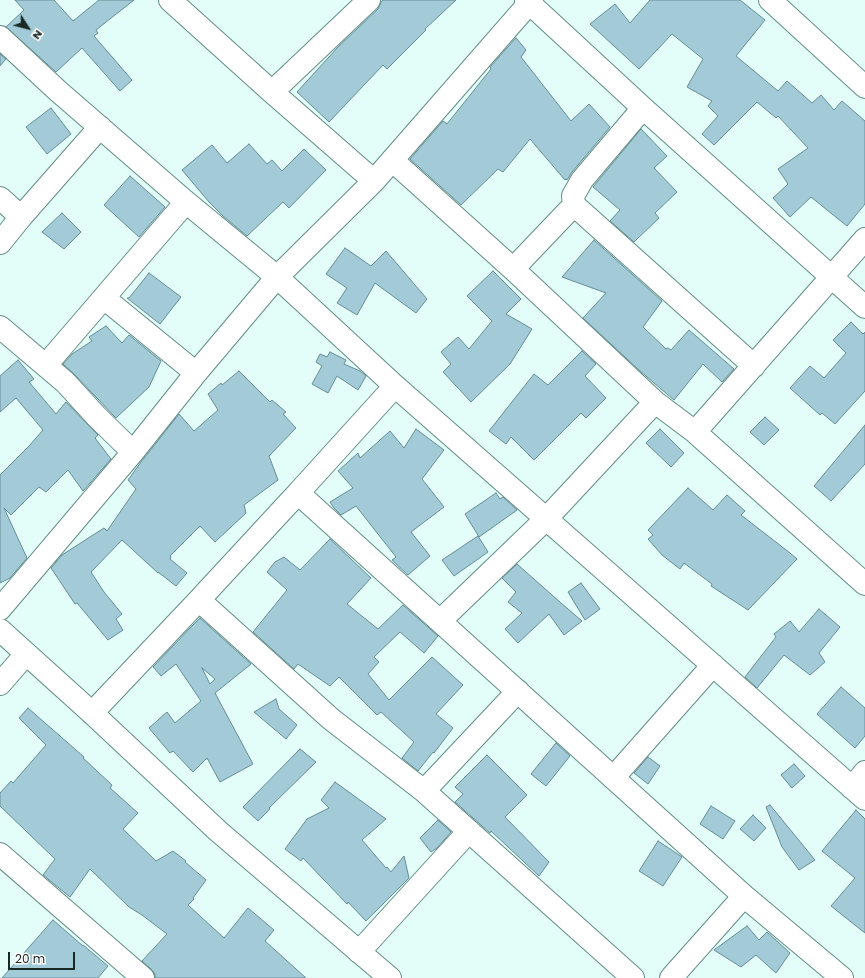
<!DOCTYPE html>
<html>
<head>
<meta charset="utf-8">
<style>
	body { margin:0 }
	#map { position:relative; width:865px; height:978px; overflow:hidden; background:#e3fdf9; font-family:Poppins,sans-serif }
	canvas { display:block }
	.north { position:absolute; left:8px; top:8px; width:40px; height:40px; -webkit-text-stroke:3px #fff; paint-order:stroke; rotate:126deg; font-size:11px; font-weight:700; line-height:16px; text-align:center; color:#172825 }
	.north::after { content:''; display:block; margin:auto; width:14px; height:18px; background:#172825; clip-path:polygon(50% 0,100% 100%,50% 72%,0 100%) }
	.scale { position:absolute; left:8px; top:952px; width:67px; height:18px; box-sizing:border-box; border:2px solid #172825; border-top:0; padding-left:5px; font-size:12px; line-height:14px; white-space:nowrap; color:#172825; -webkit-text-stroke:3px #fff; paint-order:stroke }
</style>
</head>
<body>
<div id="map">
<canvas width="865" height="978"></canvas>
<div class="north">N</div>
<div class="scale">20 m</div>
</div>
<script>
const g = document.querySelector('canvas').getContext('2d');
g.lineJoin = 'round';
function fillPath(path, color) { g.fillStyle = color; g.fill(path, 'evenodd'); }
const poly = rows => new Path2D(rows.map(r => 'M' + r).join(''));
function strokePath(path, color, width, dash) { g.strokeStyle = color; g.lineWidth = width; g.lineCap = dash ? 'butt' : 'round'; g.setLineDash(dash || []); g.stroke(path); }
const building = poly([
	[15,0,54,0,73,21,99,0,134,0,96,30,98,33,94,36,132,80,120,91,82,48,56,72,6,27,24,10,15,0],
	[383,0,456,0,425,29,426,30,387,69,383,65,329,122,297,92,338,47,378,9,381,2,383,0],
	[650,0,740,0,765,20,736,56,778,91,787,81,812,103,821,95,834,110,842,101,865,121,865,204,847,226,811,197,790,217,773,198,788,184,778,169,808,148,778,116,776,118,757,102,714,145,702,134,718,116,708,106,712,101,687,87,703,59,672,34,639,69,590,24,615,4,630,23,650,0],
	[516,38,526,50,521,57,571,121,589,104,610,127,572,172,567,180,566,179,565,180,530,139,503,172,498,169,461,205,410,159,443,121,447,124,491,69,490,67,516,38],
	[0,54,6,59,0,66,0,54],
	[51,108,71,134,47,154,26,127,51,108],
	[641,129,667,156,654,168,677,192,655,213,659,218,634,242,610,221,620,210,593,187,641,129],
	[249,144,267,164,272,160,282,171,304,149,326,170,289,208,283,202,247,236,223,216,209,202,182,170,212,145,227,163,249,144],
	[130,176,165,207,139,237,104,205,130,176],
	[62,213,81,232,64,249,42,232,62,213],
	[594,240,662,301,643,327,666,349,668,348,671,350,689,330,734,369,722,382,703,364,674,400,640,371,583,318,606,293,562,277,594,240],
	[345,248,371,266,386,251,427,299,416,313,375,283,357,315,337,303,347,288,326,274,345,248],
	[493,271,521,299,506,314,532,329,510,364,471,402,443,372,451,364,441,352,458,337,469,349,492,321,467,296,493,271],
	[149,273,181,297,160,324,127,298,129,298,149,273],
	[851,322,863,334,865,332,865,391,835,424,822,413,820,415,790,388,810,366,824,378,846,353,833,340,851,322],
	[106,326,122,343,129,335,161,361,149,387,116,418,74,374,63,364,72,354,92,341,89,337,106,326],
	[582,351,596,364,585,376,606,398,586,418,581,413,534,460,511,437,506,444,489,431,534,374,548,385,582,351],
	[330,352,346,360,344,364,360,371,366,376,358,390,337,376,328,393,312,384,322,366,316,362,320,354,327,357,330,352],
	[18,360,34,379,29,382,56,414,66,402,98,435,95,438,111,459,83,491,68,470,46,492,39,487,11,515,4,508,27,558,10,578,0,583,0,475,29,446,43,430,16,398,0,412,0,376,18,360],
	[239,371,270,402,272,400,286,412,283,414,296,428,269,456,278,480,244,505,246,513,215,542,200,526,170,556,171,557,170,559,187,573,176,586,158,572,158,573,122,540,91,572,104,592,122,614,116,619,123,630,108,640,77,603,75,604,51,568,62,555,104,528,107,531,136,489,128,480,141,462,179,414,194,431,218,410,208,394,221,383,222,385,239,371],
	[765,417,779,430,764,445,750,432,765,417],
	[865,425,865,464,831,501,814,486,865,425],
	[416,429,444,450,422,479,444,507,411,532,430,556,408,575,392,560,396,557,356,506,341,515,334,508,330,502,353,488,338,471,358,453,360,458,390,431,404,448,416,429],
	[660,429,684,453,671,467,646,443,660,429],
	[688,488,713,510,727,495,745,511,741,515,790,553,797,559,748,610,711,586,712,584,684,563,680,569,662,555,648,539,653,535,648,530,688,488],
	[496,493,500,499,503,497,517,510,479,537,465,514,496,493],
	[478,536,488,552,454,576,442,560,478,536],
	[330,539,371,578,347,604,378,629,403,605,438,636,424,653,400,632,374,657,379,662,368,674,389,700,432,657,463,685,436,714,453,728,434,753,433,752,418,771,402,758,414,742,381,712,377,715,339,677,330,686,298,664,294,669,253,632,287,590,267,572,275,562,284,557,300,570,330,539],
	[517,564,561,603,582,621,564,635,549,614,518,643,505,629,522,613,508,602,516,592,502,578,517,564],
	[581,583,600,609,585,620,568,592,581,583],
	[819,609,840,627,819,653,825,662,810,675,784,655,757,688,745,677,776,637,774,634,790,621,799,632,819,609],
	[200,618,251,664,215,693,253,764,220,782,207,758,193,772,173,751,170,753,149,728,167,712,175,723,201,701,176,664,161,676,153,667,192,626,200,618],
	[202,668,215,679,210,684,202,668],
	[841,687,865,708,865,736,855,748,817,714,841,687],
	[276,699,279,709,297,725,286,739,254,712,276,699],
	[28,708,84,757,83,758,112,785,110,788,138,813,123,829,156,861,173,851,186,861,185,862,206,880,193,898,194,899,188,905,224,938,248,908,274,930,265,941,306,978,155,978,155,974,151,969,142,961,167,934,142,915,129,907,90,869,70,897,43,875,55,859,0,806,0,793,11,781,13,783,46,745,19,718,28,708],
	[556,743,570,756,546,786,531,774,556,743],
	[300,749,316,762,269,808,270,809,258,821,243,807,300,749],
	[487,755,527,795,505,817,549,862,539,876,491,831,490,833,455,802,463,794,455,787,487,755],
	[648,757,660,766,648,784,634,773,648,757],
	[794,764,805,776,792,788,781,775,794,764],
	[335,782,386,819,362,840,386,868,387,867,391,872,404,856,409,878,366,921,348,902,347,904,303,858,301,861,285,849,307,819,329,808,321,800,335,782],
	[770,805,815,860,799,870,782,847,766,807,770,805],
	[711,806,735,821,723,839,700,824,711,806],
	[856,810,865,819,865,933,831,906,855,878,822,851,856,810],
	[753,815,766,828,754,841,740,829,753,815],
	[438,820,451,832,437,848,431,852,420,838,438,820],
	[658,841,682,857,663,886,639,871,658,841],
	[53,920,83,946,83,945,108,966,98,978,2,978,53,920],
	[747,926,759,940,767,932,790,953,776,973,756,955,741,967,714,950,747,926]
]);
fillPath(building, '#a2cbd7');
strokePath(building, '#658d98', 1);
const minor = poly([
	[170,0,272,92,374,181],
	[526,0,643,108,865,307],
	[770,0,865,87],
	[0,37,58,91,186,202,277,277,395,386,865,799],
	[272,92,369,0],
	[643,108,582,180,573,196,574,205,754,366],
	[392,160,513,269,655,402,695,432,865,584],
	[0,198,21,217],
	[0,243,21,217,100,127],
	[513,269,574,205],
	[104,298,196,373],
	[0,327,65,382,97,417,133,452],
	[46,365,186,202],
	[395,386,298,493,744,896,842,978],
	[695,432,865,239],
	[199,600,331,719,424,791,633,978],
	[0,609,133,452,196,373,277,277,374,181,532,0],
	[440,621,546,519,655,402],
	[0,684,26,654],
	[92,713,199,600,298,493],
	[613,778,713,665],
	[852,788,865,772],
	[424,791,518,691],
	[0,854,143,978],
	[359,952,469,831],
	[671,978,744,896]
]);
const tertiary = poly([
	[0,630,92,713,218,831,390,978]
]);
strokePath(minor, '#638d87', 24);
strokePath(tertiary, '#638d87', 24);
strokePath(minor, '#fff', 22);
strokePath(tertiary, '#fff', 22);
</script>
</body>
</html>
